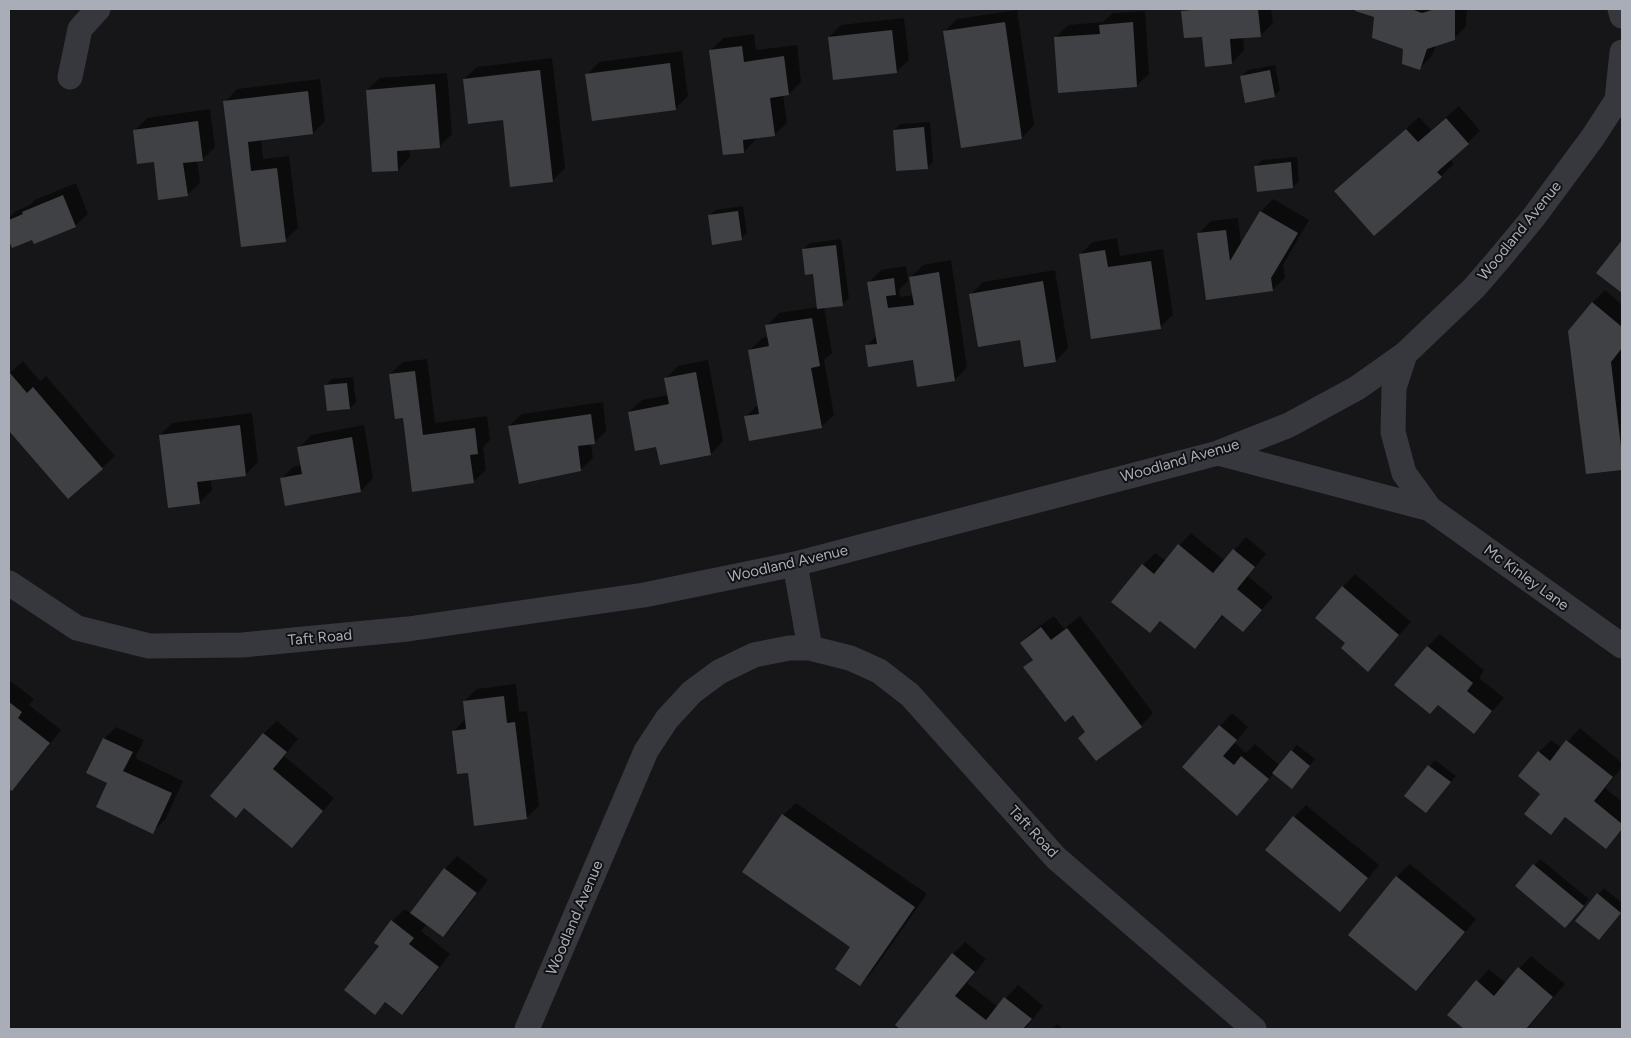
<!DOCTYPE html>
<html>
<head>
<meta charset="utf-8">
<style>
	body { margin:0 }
	#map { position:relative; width:1631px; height:1038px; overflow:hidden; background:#161618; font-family:Figtree,sans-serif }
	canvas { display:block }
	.frame { position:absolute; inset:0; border:10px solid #a8adb8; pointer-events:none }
</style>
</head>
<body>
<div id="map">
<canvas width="1631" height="1038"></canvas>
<div class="frame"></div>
</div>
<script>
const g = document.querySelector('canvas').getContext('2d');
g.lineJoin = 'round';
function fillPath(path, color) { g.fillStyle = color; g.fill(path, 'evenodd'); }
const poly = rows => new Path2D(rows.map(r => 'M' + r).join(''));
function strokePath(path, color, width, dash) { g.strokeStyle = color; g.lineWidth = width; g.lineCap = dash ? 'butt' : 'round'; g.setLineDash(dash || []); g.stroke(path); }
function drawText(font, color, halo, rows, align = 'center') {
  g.font = font + ' Figtree,sans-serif'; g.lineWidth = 4; g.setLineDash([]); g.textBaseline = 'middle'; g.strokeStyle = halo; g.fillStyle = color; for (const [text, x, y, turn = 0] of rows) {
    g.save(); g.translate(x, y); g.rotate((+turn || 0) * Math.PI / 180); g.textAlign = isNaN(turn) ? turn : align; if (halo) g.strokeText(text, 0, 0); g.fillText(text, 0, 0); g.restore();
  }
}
fillPath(poly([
	[1185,9,1271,9,1273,23,1260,36,1243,37,1244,50,1232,63,1204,35,1183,11],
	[1357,9,1467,9,1466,26,1454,39,1436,45,1432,56,1420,68,1404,48,1375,17,1357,10],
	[1017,10,1034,125,1022,138,944,32,957,19],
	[1145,11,1149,74,1136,86,1056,37,1068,25,1103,22,1113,13],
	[904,18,909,60,896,72,829,37,841,25],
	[754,34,756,50,797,45,801,82,789,94,783,95,787,123,774,135,756,137,756,139,744,152,711,50,723,38],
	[682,51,688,96,676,108,587,75,599,62],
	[552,58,565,168,552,181,504,118,464,79,477,67],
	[1275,65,1280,90,1274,96,1242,76,1248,70],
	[447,73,452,134,439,147,409,149,410,157,398,170,367,90,380,78],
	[320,79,325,121,313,133,261,139,263,159,289,156,298,228,285,240,242,246,225,102,237,89],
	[1459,106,1480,131,1450,159,1454,164,1441,176,1336,191,1419,117,1431,130],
	[210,109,215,147,202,160,197,160,200,183,187,195,155,161,135,130,147,118],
	[930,122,933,162,927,168,894,130,900,124],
	[1297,157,1299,181,1293,187,1256,166,1262,160],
	[76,183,88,214,75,226,33,238,12,246,9,237,9,218,16,211,30,205,35,200],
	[1273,199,1309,220,1283,265,1285,278,1272,290,1207,299,1198,234,1211,221,1238,218,1241,244,1261,211],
	[743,206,747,233,741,239,709,216,715,210],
	[1117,238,1120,256,1163,249,1173,315,1160,327,1080,254,1093,242],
	[841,239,849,298,843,304,824,307,832,353,824,360,834,415,821,427,746,416,759,404,750,350,762,338,769,337,767,326,779,313,818,307,814,272,804,249,810,243],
	[951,260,967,367,955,380,914,359,866,346,877,335,869,282,881,270,906,266,908,281,899,290,900,297,913,295,911,277,923,265],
	[1055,270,1068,348,1056,361,1021,339,971,294,983,282],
	[1605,290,1622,305,1622,469,1587,473,1592,303],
	[427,359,435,423,487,416,490,440,483,447,486,470,473,482,413,490,404,417,390,374,403,362],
	[708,360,723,441,711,454,629,412,642,400,669,395,666,378,678,366],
	[23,361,40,381,46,376,115,456,68,498,9,429,9,374],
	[353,377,356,402,350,408,326,385,332,379],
	[603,402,606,431,594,443,591,444,593,458,580,470,509,426,522,414],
	[252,413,258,462,246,474,211,479,212,490,200,502,160,435,172,423],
	[364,425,373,478,361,491,282,478,294,466,302,465,299,448,311,435],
	[1191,533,1225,561,1246,537,1266,554,1248,576,1273,597,1243,631,1224,615,1195,647,1161,620,1150,632,1143,565,1155,553,1166,561],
	[1355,574,1411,622,1368,670,1347,643,1343,587],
	[1054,616,1064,629,1080,616,1153,713,1141,726,1087,731,1074,714,1025,667,1034,659,1021,643,1034,630],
	[1440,634,1484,670,1479,678,1504,698,1474,732,1427,647],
	[9,680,34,699,29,705,61,730,24,777,12,790,9,787],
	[516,684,519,712,527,711,539,806,526,818,469,772,454,731,466,718,464,701,477,689],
	[1232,713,1248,727,1235,743,1246,753,1255,744,1280,766,1297,745,1315,759,1298,781,1274,773,1249,802,1183,767],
	[277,721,298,739,284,756,334,798,304,834,245,807,236,816,212,796,264,733],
	[116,727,144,740,135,758,183,781,165,820,152,832,109,783,104,739],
	[1580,728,1622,763,1622,767,1605,788,1622,802,1622,830,1606,848,1567,816,1551,833,1542,794,1520,776,1539,752,1551,740,1562,748],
	[1435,760,1456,776,1426,812,1405,796],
	[796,803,927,894,872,972,860,985,852,947,783,815],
	[1306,805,1379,865,1352,898,1340,910,1294,817],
	[457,856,488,880,455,923,443,936,427,924,421,931,450,954,414,1001,402,1013,387,1001,375,1013,381,946,376,942,392,921,405,909,411,914,445,869],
	[1540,859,1589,899,1571,921,1517,886],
	[1410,864,1476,919,1429,977,1416,989,1349,935,1397,876],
	[1604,888,1622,903,1622,911,1604,933,1598,894],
	[965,942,986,959,967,983,998,1007,1018,985,1043,1006,1025,1029,902,1029,896,1025,953,954],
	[1531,956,1565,984,1527,1029,1466,1029,1449,1015,1489,969,1506,983],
	[1057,1024,1063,1029,1053,1029]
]), '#0007');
fillPath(poly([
	[1202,9,1258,9,1261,37,1230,39,1232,64,1205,67,1202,37,1184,38,1181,11],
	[1356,9,1411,9,1422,13,1435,9,1455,9,1455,40,1427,49,1420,70,1402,64,1403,49,1372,38,1374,17,1355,11],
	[1005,22,1022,139,961,148,943,31],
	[1133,22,1137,87,1058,93,1054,37,1100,34,1099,25],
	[892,30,897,73,833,80,828,37],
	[742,46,744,62,784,56,789,95,770,98,775,136,743,140,744,153,723,155,709,50],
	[670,63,676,110,592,121,585,74],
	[540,70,553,182,510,187,503,120,468,124,463,79],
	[1270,70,1275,97,1245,103,1240,76],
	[435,84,440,148,397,151,398,171,372,172,366,90],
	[308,91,313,134,248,142,251,171,277,168,286,242,241,247,223,101],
	[1446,118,1469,144,1437,172,1442,177,1374,236,1334,191,1406,129,1418,142],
	[198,121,203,161,183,163,188,196,158,200,154,162,137,164,133,130],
	[924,127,928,169,896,171,893,130],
	[1291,162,1293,188,1257,192,1254,166],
	[63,195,76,227,34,244,32,240,12,248,9,241,9,220,23,214,22,212],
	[738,211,742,240,712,245,708,215],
	[1260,211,1298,233,1271,278,1273,291,1206,300,1197,233,1226,230,1230,261],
	[1622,240,1622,293,1596,273],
	[836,245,843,306,817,309,813,274,805,275,802,249],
	[1105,250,1108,267,1151,261,1161,329,1091,339,1079,254],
	[939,272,955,381,917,387,913,360,868,367,865,345,877,344,867,282,894,278,896,295,886,296,888,308,914,305,909,277],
	[1043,281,1056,362,1024,367,1020,340,978,347,969,294],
	[1592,302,1622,327,1622,348,1611,362,1622,455,1622,470,1586,474,1568,331],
	[812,318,820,366,811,368,822,428,749,441,744,416,759,414,748,350,769,346,765,325],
	[415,371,423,435,475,428,478,454,470,455,474,483,412,492,403,418,395,419,389,374],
	[696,372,711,455,660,465,656,447,635,451,628,412,669,404,664,378],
	[10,373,27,393,33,387,103,469,68,499,9,431],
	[347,383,350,409,327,411,324,385],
	[591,414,595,444,578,446,581,471,519,484,508,426],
	[240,425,246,476,197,482,200,504,168,508,159,435],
	[352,437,361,492,285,506,280,478,302,474,297,447],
	[1178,544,1213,573,1233,549,1255,567,1237,589,1262,610,1243,632,1222,615,1195,649,1160,621,1150,633,1111,602,1142,564,1154,574],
	[1342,586,1399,635,1368,672,1341,648,1345,643,1315,618],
	[1041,627,1051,640,1067,628,1142,727,1096,761,1078,738,1085,732,1073,715,1065,722,1023,667,1033,660,1020,643],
	[1427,646,1473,683,1467,691,1492,711,1474,734,1438,705,1430,714,1394,685],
	[504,696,507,723,515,722,527,819,474,826,468,773,457,774,452,731,466,729,463,701],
	[9,702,22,712,18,718,50,743,12,791,9,789],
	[1219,725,1237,740,1223,756,1234,765,1241,756,1269,779,1237,816,1182,767],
	[263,733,287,752,273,769,323,811,292,848,244,808,236,818,210,796],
	[103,738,133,752,123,771,172,793,153,834,96,807,107,783,86,773],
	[1566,740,1613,777,1594,801,1622,824,1622,829,1606,849,1565,817,1551,835,1524,814,1540,794,1518,776,1538,751,1550,761],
	[1291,750,1310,766,1292,789,1272,773],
	[1428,765,1451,782,1426,813,1404,796],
	[782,814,915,907,860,986,835,969,850,947,742,872],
	[1293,816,1368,878,1340,912,1265,850],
	[1533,864,1584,906,1565,928,1515,886],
	[444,868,477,893,443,937,410,913],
	[1396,876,1465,932,1416,991,1348,935],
	[1597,893,1621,913,1599,940,1575,921],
	[391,920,414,938,409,944,439,967,402,1015,385,1002,375,1015,344,990,379,946,374,943],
	[952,953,975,972,955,996,986,1020,1004,997,1032,1019,1023,1029,900,1029,895,1025],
	[1518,967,1553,997,1526,1029,1464,1029,1447,1015,1476,980,1494,996]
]), '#404145');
strokePath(poly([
	[1620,9,1622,16],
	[70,77,80,29,98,9],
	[1617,100,1622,52],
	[1405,354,1394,388,1393,432,1404,473,1430,509,1622,646],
	[1218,453,1430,509],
	[795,564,810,648],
	[9,583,77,628,149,646,242,645,408,629,644,595,795,564,1218,453,1289,425,1357,388,1405,354,1474,288,1499,259,1533,218,1593,137,1617,100,1622,98],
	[527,1029,646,751,667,719,692,692,719,672,754,655,789,648,810,648,850,658,879,671,910,695,1056,858,1254,1029]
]), '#37383d', 25);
drawText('15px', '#a8adb8', '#111113', [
	["Woodland Avenue",1520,231,-51],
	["Woodland Avenue",1180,461,-16],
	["Woodland Avenue",788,564,-13],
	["Mc Kinley Lane",1526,578,36],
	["Taft Road",320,638,-5],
	["Taft Road",1033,832,47],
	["Woodland Avenue",575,918,-67]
]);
</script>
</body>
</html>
